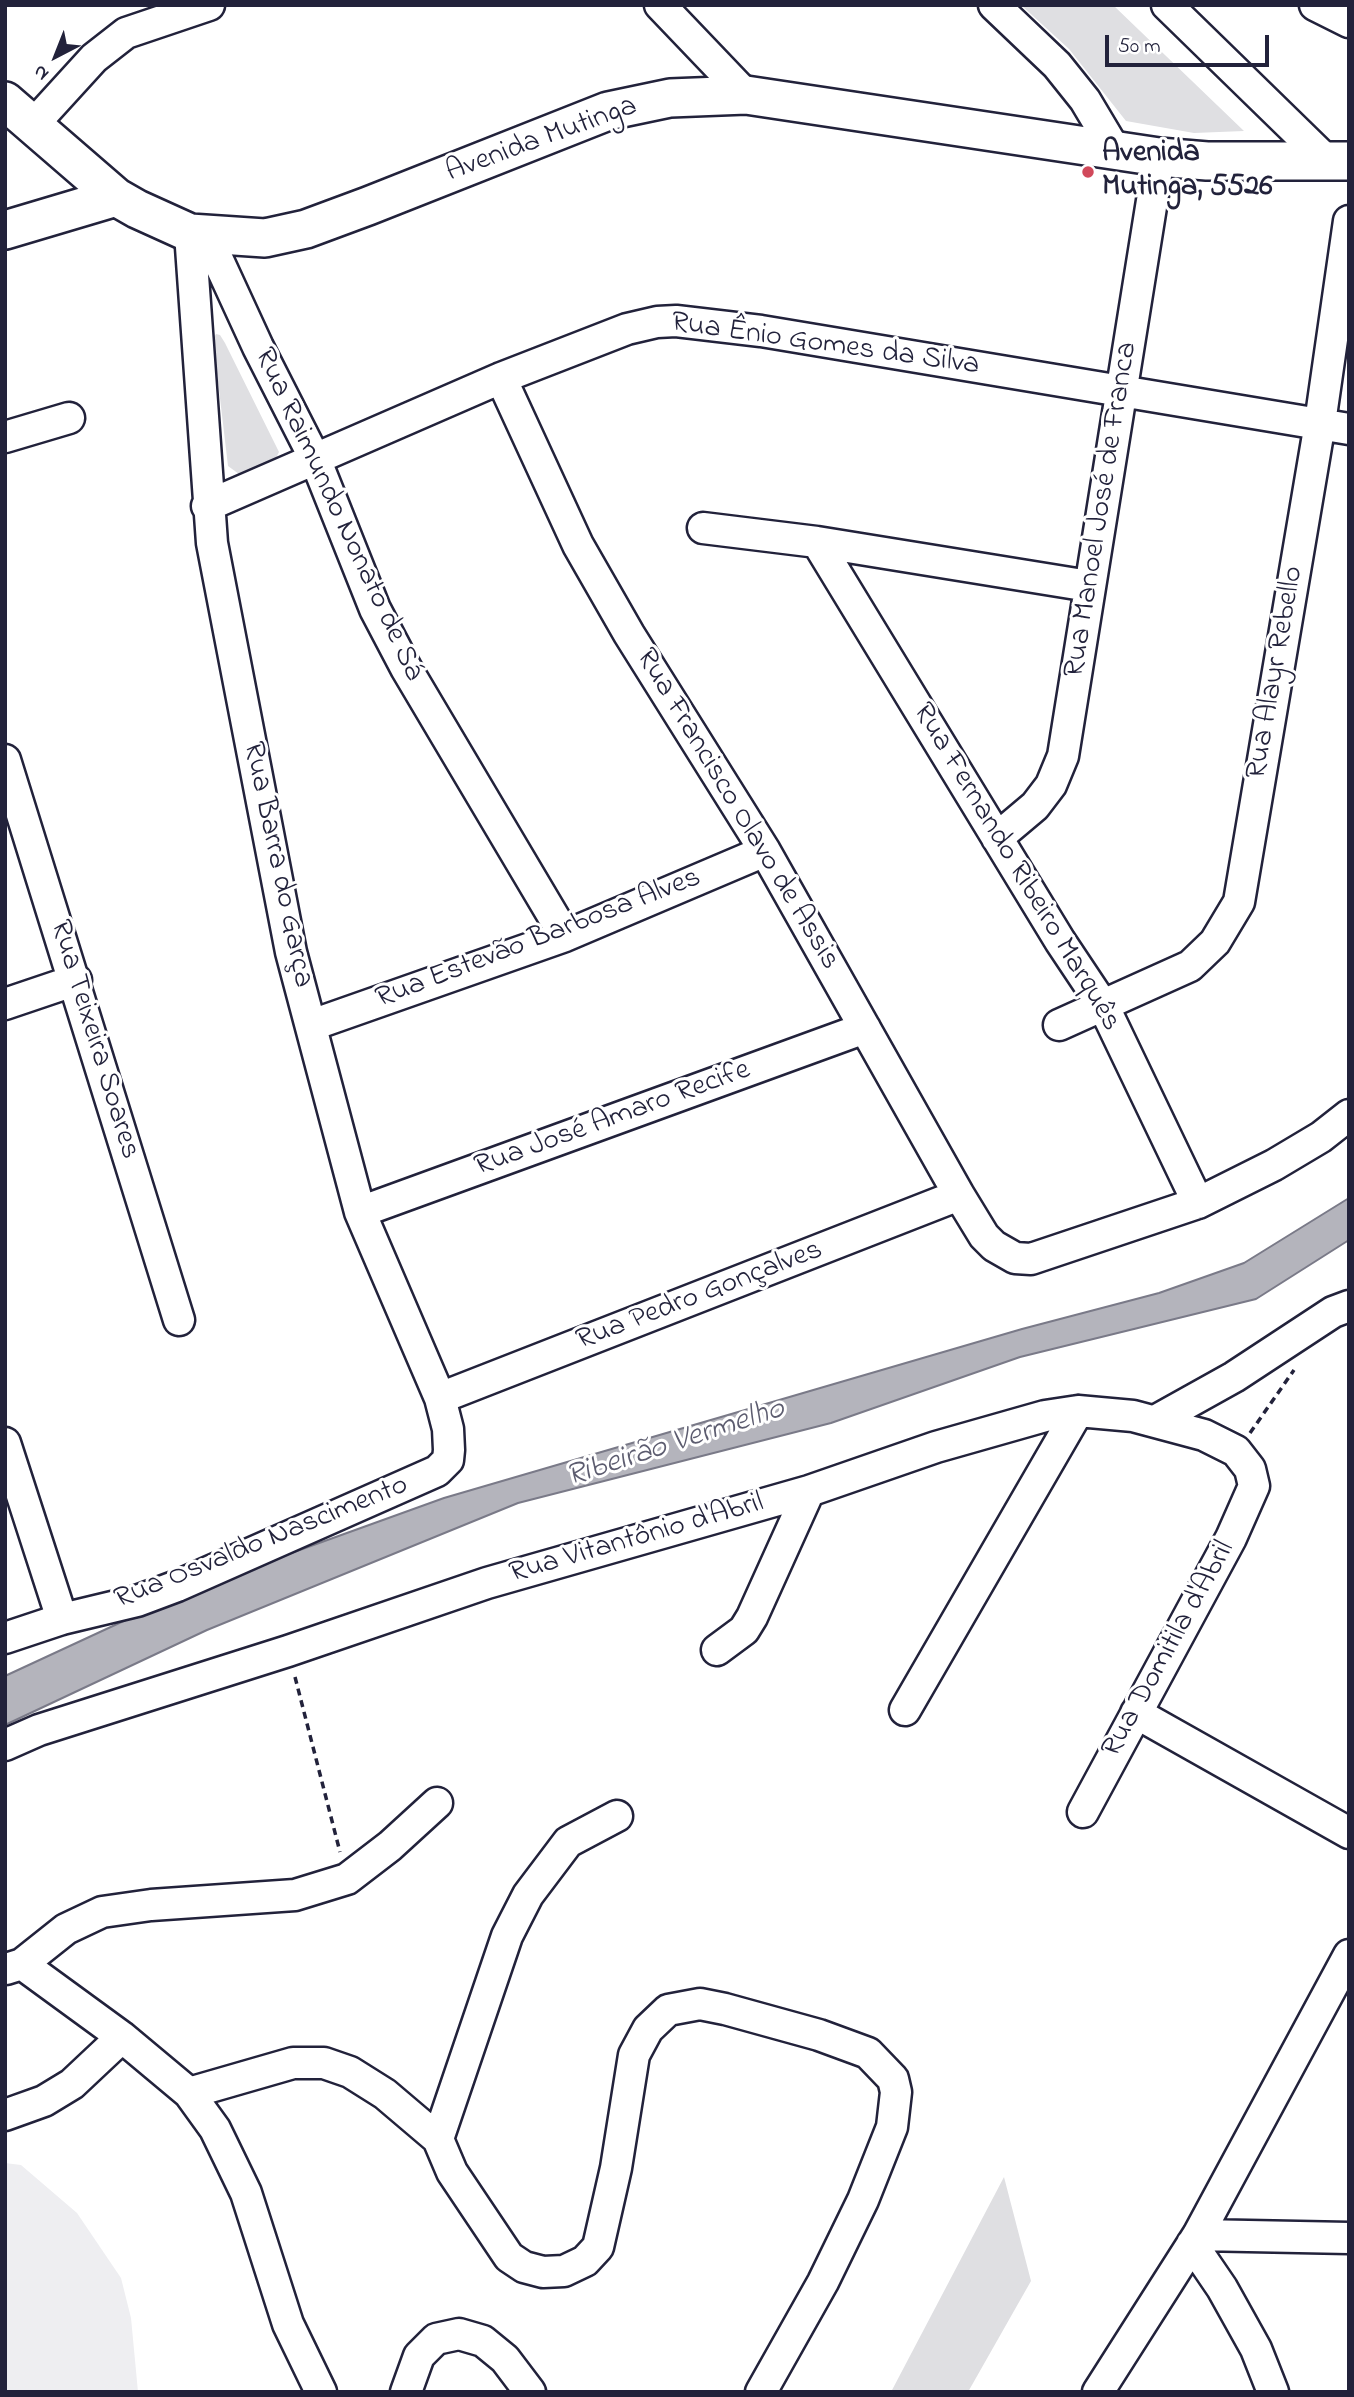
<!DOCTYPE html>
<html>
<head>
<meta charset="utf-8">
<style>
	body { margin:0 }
	#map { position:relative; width:1354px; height:2397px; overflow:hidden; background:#fff; font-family:"Indie Flower",sans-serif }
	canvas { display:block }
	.frame { position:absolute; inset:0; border:7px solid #22223b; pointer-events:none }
	.north { position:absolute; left:21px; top:21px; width:70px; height:70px; -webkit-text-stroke:5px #fff; paint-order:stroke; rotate:222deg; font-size:19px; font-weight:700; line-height:28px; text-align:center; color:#22223b }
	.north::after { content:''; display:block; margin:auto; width:24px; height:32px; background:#22223b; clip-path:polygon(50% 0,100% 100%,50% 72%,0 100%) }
	.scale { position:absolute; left:1105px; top:35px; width:164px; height:32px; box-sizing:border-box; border:4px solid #22223b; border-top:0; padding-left:9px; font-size:21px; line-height:24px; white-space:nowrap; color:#22223b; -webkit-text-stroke:5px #fff; paint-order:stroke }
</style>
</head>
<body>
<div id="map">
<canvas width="1354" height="2397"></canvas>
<div class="frame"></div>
<div class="north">N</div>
<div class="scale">50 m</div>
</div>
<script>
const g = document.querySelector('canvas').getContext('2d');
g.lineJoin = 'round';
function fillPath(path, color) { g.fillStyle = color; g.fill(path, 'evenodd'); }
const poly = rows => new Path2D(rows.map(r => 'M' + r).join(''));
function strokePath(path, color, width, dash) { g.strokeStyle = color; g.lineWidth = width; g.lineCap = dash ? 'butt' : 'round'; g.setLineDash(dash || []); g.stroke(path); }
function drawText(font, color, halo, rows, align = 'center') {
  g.font = font + ' "Indie Flower",sans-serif'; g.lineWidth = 6; g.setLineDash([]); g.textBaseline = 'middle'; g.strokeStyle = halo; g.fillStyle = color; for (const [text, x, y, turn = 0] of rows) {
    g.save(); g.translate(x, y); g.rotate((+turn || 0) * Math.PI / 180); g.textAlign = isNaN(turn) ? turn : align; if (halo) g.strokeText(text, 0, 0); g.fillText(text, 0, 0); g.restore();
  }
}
fillPath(poly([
	[5,2163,21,2165,77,2213,121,2278,131,2318,138,2392,5,2392]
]), '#eeeef1');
fillPath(poly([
	[1021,5,1113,5,1244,131,1194,133,1126,121,1069,49],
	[216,334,220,335,225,343,279,452,276,458,239,474,228,466,213,339],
	[1004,2177,1031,2281,968,2392,891,2392]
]), '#dfdfe2');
const water = poly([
	[1349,1198,1349,1240,1256,1299,1020,1357,831,1423,518,1503,207,1630,5,1725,5,1676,197,1587,444,1498,1022,1329,1159,1293,1244,1263,1349,1198]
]);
fillPath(water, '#b4b4bc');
strokePath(water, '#7a7a88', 2);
const minor = poly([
	[660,5,746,95],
	[994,5,1057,65,1085,100,1116,152],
	[1167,5,1327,161],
	[1315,5,1349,22],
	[32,126,94,58,126,33,209,5],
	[206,234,258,347,316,461,375,609,406,668,565,936],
	[501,378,578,545,629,634,765,851,959,1195,984,1236,994,1246,1015,1258,1031,1259,1198,1203,1274,1165,1321,1137,1349,1115],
	[5,437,69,418],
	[207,506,501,378,627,329,657,322,676,321,761,331,1349,429],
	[703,528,817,542,1089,586],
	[817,542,1060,941,1104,1007,1198,1203],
	[5,760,179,1320],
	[997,838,1035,806,1051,785,1063,756,1159,157],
	[5,1004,76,980],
	[312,1025,565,936,765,851],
	[1059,1025,1190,966,1215,942,1239,902,1320,423,1349,221],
	[360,1212,865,1028],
	[440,1398,959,1195],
	[1155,1421,1234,1377,1333,1312,1349,1306],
	[5,1443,62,1619],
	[5,1638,62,1619,137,1601,177,1586,437,1471,448,1460,449,1450,448,1429,440,1398,360,1212,291,952,212,543,190,233],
	[717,1650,744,1630,752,1617,809,1491],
	[905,1710,1078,1411],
	[1136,1713,1349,1833],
	[5,1745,39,1730,288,1651,487,1583,809,1491,936,1447,1045,1416,1078,1411,1133,1416,1204,1435,1236,1451,1250,1469,1254,1486,1231,1538,1083,1812],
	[22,1964,122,2037,189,2093,215,2129,246,2193,288,2324,321,2392],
	[6,1969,22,1964,66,1929,102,1912,151,1905,295,1895,347,1879,390,1846,437,1803],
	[189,2093,293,2063,324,2063,350,2072,385,2094,438,2139,452,2172,509,2257,524,2267,543,2272,564,2271,585,2261,598,2247,616,2168,634,2055,648,2029,668,2010,700,2004,725,2009,819,2035,868,2053,893,2079,896,2092,892,2127,863,2200,823,2282,761,2392],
	[5,2115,44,2101,72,2084,122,2037],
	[438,2139,507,1936,528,1895,568,1842,617,1816],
	[1198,2235,1349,2238],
	[1192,2244,1222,2288,1256,2349,1273,2392],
	[406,2392,419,2356,436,2339,459,2334,483,2341,505,2359,530,2392],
	[1098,2392,1198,2235,1349,1955]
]);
const major = poly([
	[5,101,116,197,137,209,190,233,265,238,306,229,368,206,608,111,670,98,746,95,1159,157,1207,161,1349,161],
	[5,230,116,197]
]);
strokePath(minor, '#22223b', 35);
strokePath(major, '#22223b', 42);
strokePath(poly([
	[1250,1433,1294,1370],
	[295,1677,340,1852]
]), '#22223b', 3.5, [7, 5]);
strokePath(minor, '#fff', 30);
strokePath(major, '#fff', 37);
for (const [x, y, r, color] of [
	[1088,172,7,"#d1495b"]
]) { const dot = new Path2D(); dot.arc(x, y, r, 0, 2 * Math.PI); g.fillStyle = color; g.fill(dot); strokePath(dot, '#fff', 2.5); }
drawText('30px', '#22223b', '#fff', [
	["Avenida Mutinga",542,141,-20],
	["Rua Ênio Gomes da Silva",825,346,8],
	["Rua Manoel José de Franca",1103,510,-81],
	["Rua Raimundo Nonato de Sá",337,515,65],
	["Rua Alayr Rebello",1277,673,-80],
	["Rua Francisco Olavo de Assis",736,810,59],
	["Rua Barra do Garça",276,865,78],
	["Rua Fernando Ribeiro Marquês",1015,868,59],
	["Rua Estevão Barbosa Alves",539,940,-21],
	["Rua Teixeira Soares",93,1040,73],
	["Rua José Amaro Recife",613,1120,-20],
	["Rua Pedro Gonçalves",700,1297,-21],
	["Rua Vitantônio d'Abril",637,1540,-16],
	["Rua Osvaldo Nascimento",262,1544,-22],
	["Rua Domitila d'Abril",1170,1650,-61]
]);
drawText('bold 30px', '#22223b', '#fff', [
	["Avenida",1102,155],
	["Mutinga, 5526",1102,189]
], 'left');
drawText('italic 32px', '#5c5c6f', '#fff', [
	["Ribeirão Vermelho",676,1445,-18]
]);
</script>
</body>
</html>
